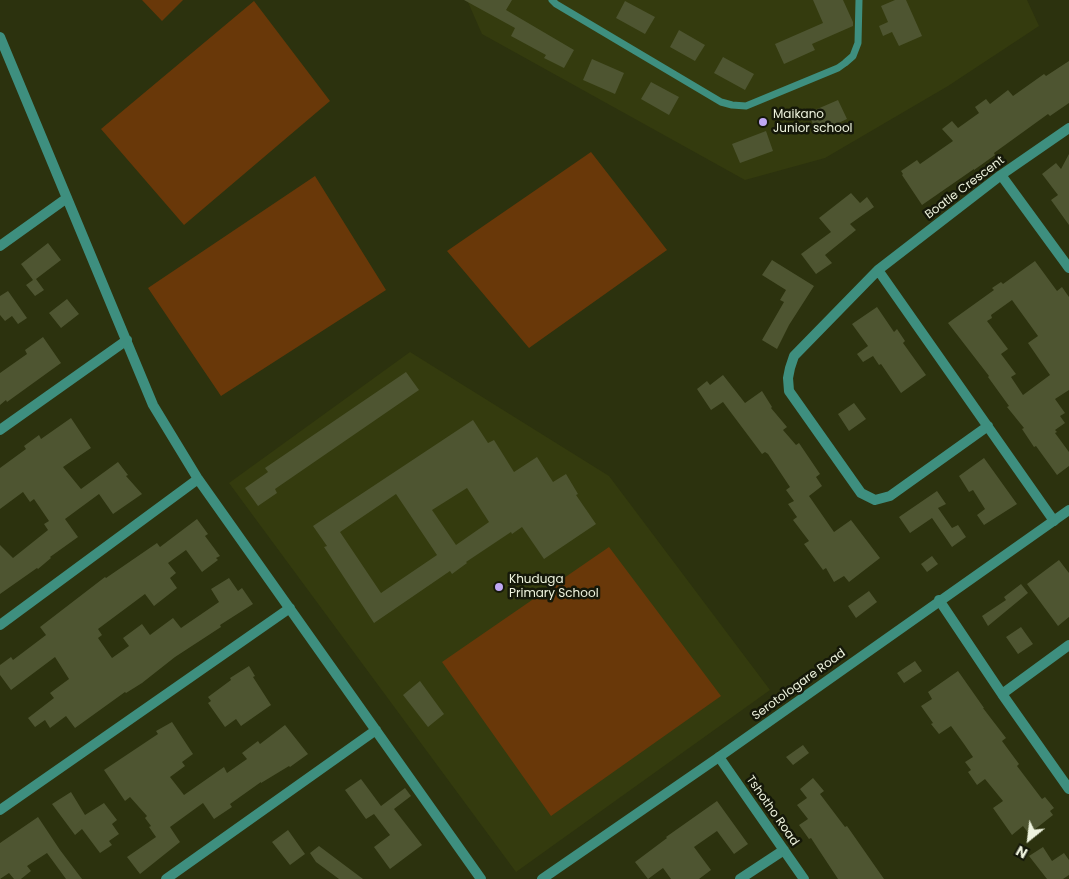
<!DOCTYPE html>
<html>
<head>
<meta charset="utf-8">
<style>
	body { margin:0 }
	#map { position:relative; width:1069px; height:879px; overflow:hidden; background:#2c320e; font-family:Poppins,sans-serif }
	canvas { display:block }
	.north { position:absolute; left:1004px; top:814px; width:50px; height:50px; -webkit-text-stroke:4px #151809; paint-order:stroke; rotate:209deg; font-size:14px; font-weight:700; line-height:20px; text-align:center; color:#eef3de }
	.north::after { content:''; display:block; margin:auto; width:18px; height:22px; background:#eef3de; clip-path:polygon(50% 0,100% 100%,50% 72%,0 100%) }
</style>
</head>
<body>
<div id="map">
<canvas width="1069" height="879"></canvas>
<div class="north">N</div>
</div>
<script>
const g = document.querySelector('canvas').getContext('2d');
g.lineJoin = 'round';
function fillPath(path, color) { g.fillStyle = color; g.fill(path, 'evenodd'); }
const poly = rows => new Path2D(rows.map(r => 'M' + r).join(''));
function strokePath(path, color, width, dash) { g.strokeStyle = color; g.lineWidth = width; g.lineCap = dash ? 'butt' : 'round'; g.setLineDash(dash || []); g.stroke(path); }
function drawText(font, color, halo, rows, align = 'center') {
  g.font = font + ' Poppins,sans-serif'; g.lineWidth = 5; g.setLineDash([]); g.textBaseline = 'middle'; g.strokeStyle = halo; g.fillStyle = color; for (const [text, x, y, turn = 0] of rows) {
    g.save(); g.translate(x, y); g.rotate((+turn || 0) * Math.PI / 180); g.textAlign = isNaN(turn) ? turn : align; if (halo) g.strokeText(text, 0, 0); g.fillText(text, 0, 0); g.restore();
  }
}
fillPath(poly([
	[467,0,1027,0,1039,26,948,86,825,158,745,180,482,34],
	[410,352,609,476,770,690,516,872,229,483]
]), '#343b0e');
fillPath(poly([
	[142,0,183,0,162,21],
	[254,1,330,101,184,225,101,129],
	[591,152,667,250,529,348,447,251],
	[315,176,386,290,221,396,148,288],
	[609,547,721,696,551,816,442,662]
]), '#693809');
fillPath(poly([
	[464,0,512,0,506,10,574,50,564,68,544,58,546,55,511,36,515,28],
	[813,0,843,0,853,22,853,26,812,44,815,50,784,64,775,44,823,23],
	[895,0,906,0,922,36,899,46,892,32,883,36,879,26,888,22,881,6],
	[625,1,655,17,645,34,616,18],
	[679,30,705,45,695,61,670,47],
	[723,57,754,74,745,90,714,73],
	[592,59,624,73,615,94,583,80],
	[1069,61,1069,103,1050,116,1048,114,994,153,995,155,974,170,974,169,922,205,902,175,903,174,901,171,917,160,920,164,953,141,942,129,952,121,958,128,979,113,975,107,986,99,990,104,1008,90,1013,96,1044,74,1046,76],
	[651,82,679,97,669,115,641,99],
	[838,100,847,119,817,133,808,113],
	[766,131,773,151,740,163,732,144],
	[1069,154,1069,225,1051,200,1058,195,1042,174,1056,163,1061,169],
	[851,193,860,203,867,197,874,207,850,224,856,230,825,255,832,263,816,274,801,254,831,232,819,218],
	[48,243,61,260,36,279,44,290,35,296,26,285,33,280,21,264],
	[772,260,814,286,789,325,777,349,762,340,784,302,780,300,786,290,762,275],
	[1035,261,1057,291,1062,287,1069,297,1069,390,1055,399,1065,413,1060,416,1065,423,1055,430,1057,432,1055,433,1069,452,1069,466,1057,475,1036,446,1034,447,1022,429,1024,428,1007,407,1009,406,988,377,989,376,948,323,994,290,992,288,1001,282,1003,284],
	[1012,300,1038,336,1028,343,1050,375,1023,395,1011,377,1016,374,1001,354,1008,349,987,321,992,318,991,315],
	[8,291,27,318,18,324,12,316,5,321,0,315,0,296],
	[67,299,79,314,61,328,49,313],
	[877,307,894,332,897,329,905,341,903,343,926,375,901,393,881,364,879,365,873,356,863,362,857,354,868,346,852,324],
	[43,337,61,363,7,402,6,400,0,405,0,373,27,354,25,350],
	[406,372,419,390,275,489,277,493,258,506,245,488,268,472,265,468],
	[723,375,745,403,762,391,772,407,771,408,787,427,783,430,796,445,799,443,820,474,816,477,822,486,809,496,834,532,851,520,880,558,849,582,844,576,834,582,826,568,823,570,804,544,809,541,793,520,797,517,788,504,794,501,786,490,790,487,768,454,765,452,762,454,723,402,711,410,697,389,707,381,710,385],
	[854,403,866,419,849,431,838,414],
	[71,418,91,448,63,467,81,489,118,462,128,475,126,476,142,494,113,514,99,494,65,519,78,537,50,557,51,558,38,569,37,568,0,594,0,545,13,558,48,530,44,524,49,521,34,499,30,502,23,492,0,509,0,468,26,449,24,446,39,435,41,439],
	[473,420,488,443,494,440,514,472,537,457,553,482,566,474,578,494,576,495,596,524,544,559,522,527,512,534,511,532,466,562,467,563,452,574,450,571,374,623,324,547,327,546,313,526],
	[467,488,489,522,456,545,432,510],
	[396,494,437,555,381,593,340,532],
	[984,458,1017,504,984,525,977,515,985,509,973,490,969,492,959,476],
	[937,491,946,504,938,508,952,528,958,525,966,537,952,547,932,518,910,533,899,517],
	[197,519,208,534,205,536,220,556,216,558,218,560,202,572,186,550,168,563,176,573,170,578,177,588,154,606,145,594,98,629,102,635,98,638,112,658,129,646,123,638,142,624,150,635,173,618,181,628,219,602,211,589,229,578,238,591,242,588,253,604,220,625,221,627,175,657,142,683,126,693,125,692,75,728,66,716,50,728,45,720,35,727,28,718,54,698,50,693,69,679,55,657,11,690,0,675,0,665,11,657,13,660,46,635,40,627,105,577,106,578,157,543,160,547],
	[932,556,938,564,927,572,921,564],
	[1059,560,1069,573,1069,617,1058,626,1027,584],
	[1021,584,1028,593,988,626,982,616,1006,600,1004,597],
	[869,591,877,602,856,618,848,606],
	[1021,627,1033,644,1018,654,1006,637],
	[915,661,922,671,904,683,897,673],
	[249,666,255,676,253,677,271,705,241,726,236,719,225,727,208,703,211,701,208,697,231,680,230,678],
	[958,671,984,708,983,708,1006,738,1002,741,1019,764,1017,766,1042,799,1045,797,1054,808,1050,811,1053,815,1029,834,1023,826,1012,835,993,808,1003,801,985,779,977,785,968,772,971,770,965,762,973,757,964,744,951,726,939,734,931,724,933,723,921,706,932,699,928,692],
	[420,681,444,714,428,727,403,695],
	[172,722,193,754,182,762,185,766,170,777,184,795,224,767,227,773,247,759,242,753,258,741,260,744,285,725,308,754,290,767,289,766,261,783,261,782,230,804,232,807,214,819,203,803,170,827,180,842,140,874,127,857,156,837,149,827,151,826,145,818,147,816,130,797,125,801,104,770,158,734,156,731],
	[803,745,809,753,793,765,786,757],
	[813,778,824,791,820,794,845,827,847,826,884,879,838,879,811,838,809,839,799,825,808,819,797,805,807,798,800,789],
	[361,779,381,806,405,788,411,796,394,809,422,845,390,869,374,847,390,835,374,814,366,819,345,790],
	[71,792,85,815,104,803,117,820,112,824,119,834,109,841,112,845,100,853,82,829,75,835,52,804],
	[717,801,748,844,734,854,717,831,694,847,711,870,699,879,671,879,663,868,648,879,635,862,667,838,666,837],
	[38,817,60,850,82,879,66,879,47,853,27,866,31,871,21,879,14,879,9,873,0,879,0,843],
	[288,830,305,854,290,865,272,842],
	[319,846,363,879,339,879,316,862,310,853],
	[1043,847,1052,861,1064,853,1069,860,1069,875,1063,879,1047,879,1029,856]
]), '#4e5531');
strokePath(poly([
	[552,0,556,4,721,102,732,105,746,106,838,68,845,63,853,56,858,43,859,0]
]), '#3e8f7f', 7);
strokePath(poly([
	[0,37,153,405,198,479,481,879],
	[1001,175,1069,268],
	[0,246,67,198],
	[878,270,1054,521],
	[988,426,890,496,875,500,861,493,789,391,788,378,790,368,794,356,878,270,1001,175,1069,128],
	[0,430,127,340],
	[939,600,1002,694,1069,789],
	[0,625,198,479],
	[1002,694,1069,645],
	[719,757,804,879],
	[0,810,290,608],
	[166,879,376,730],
	[740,879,784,850]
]), '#3e8f7f', 10);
strokePath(poly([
	[542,879,719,757,1069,510]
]), '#3e8f7f', 10);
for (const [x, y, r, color] of [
	[763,122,5,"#c0a8f4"],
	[499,587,5,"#c0a8f4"]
]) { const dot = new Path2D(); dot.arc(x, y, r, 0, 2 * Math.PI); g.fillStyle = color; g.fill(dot); strokePath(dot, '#151809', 2); }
drawText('12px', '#eef3de', '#151809', [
	["Maikano",773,115],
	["Junior school",773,129],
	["Khuduga",509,580],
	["Primary School",509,594]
], 'left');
drawText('12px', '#eef3de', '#151809', [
	["Boatle Crescent",965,188,-37],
	["Serotologare Road",799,685,-36],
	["Tshotho Road",772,811,55]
]);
</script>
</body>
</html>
